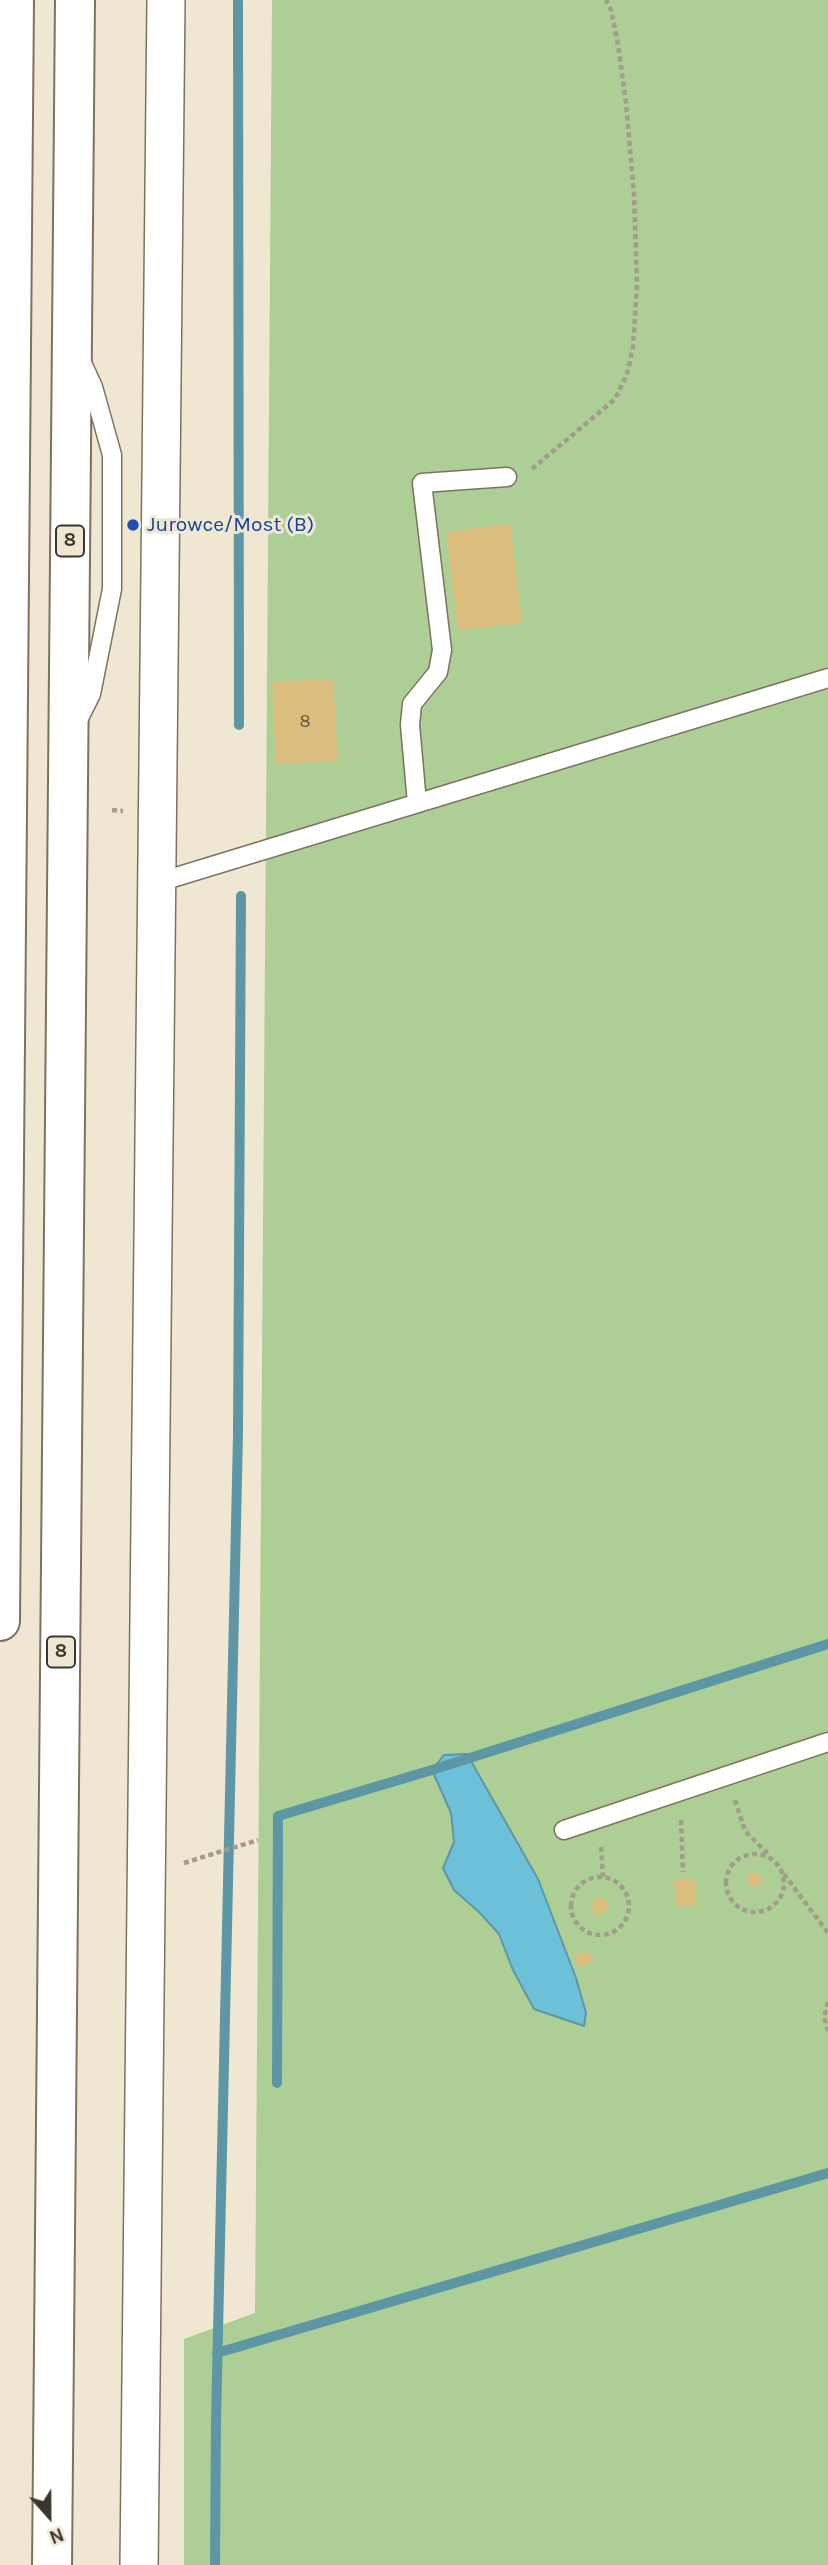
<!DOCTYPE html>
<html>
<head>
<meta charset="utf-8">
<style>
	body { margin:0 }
	#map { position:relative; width:828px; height:2565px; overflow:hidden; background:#f0e7d3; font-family:Karla,sans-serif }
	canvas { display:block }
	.north { position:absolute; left:14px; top:2481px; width:70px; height:70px; -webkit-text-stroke:5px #f0e7d3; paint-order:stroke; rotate:159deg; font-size:19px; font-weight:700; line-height:28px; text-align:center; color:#39362e }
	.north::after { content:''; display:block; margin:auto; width:24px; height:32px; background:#39362e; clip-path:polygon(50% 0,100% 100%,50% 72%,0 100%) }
</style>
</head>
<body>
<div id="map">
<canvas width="828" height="2565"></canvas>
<div class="north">N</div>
</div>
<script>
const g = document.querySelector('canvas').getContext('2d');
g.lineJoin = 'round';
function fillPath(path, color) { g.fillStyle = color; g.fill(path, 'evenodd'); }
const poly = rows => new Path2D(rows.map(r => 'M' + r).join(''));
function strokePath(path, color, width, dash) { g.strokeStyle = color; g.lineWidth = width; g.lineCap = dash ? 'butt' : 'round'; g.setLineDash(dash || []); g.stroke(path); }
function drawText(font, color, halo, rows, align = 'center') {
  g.font = font + ' Karla,sans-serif'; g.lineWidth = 6; g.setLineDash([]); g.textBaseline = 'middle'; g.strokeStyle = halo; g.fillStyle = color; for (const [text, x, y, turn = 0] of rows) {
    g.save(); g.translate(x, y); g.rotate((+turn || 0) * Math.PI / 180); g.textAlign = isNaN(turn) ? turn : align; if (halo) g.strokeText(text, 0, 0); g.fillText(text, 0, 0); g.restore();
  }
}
fillPath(poly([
	[272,0,828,0,828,2565,184,2565,184,2339,255,2313],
	[467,1754,538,1879,576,1978,586,2013,584,2025,534,2009,513,1970,499,1934,443,1868,454,1842,451,1813,440,1791]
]), '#adce94');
const water = poly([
	[467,1754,538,1879,576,1978,586,2013,584,2026,534,2009,513,1970,499,1934,480,1913,454,1890,443,1868,454,1842,451,1813,432,1770,444,1755,467,1754]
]);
fillPath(water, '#6cc1d8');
strokePath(water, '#5d97a5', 2);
strokePath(poly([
	[238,0,239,725],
	[277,2083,278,1816,432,1770,828,1644],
	[217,2353,828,2173],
	[215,2565,216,2421,238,1434,241,896]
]), '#5d97a5', 10);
fillPath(poly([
	[510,524,522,623,458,630,446,532],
	[333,679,338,761,276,764,272,682],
	[760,1873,761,1885,749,1887,747,1875],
	[694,1878,697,1905,677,1907,674,1880],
	[604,1897,609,1911,595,1916,591,1901],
	[589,1951,592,1963,578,1967,574,1955]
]), '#dbbd7d');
const service = poly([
	[78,720,91,694,112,589,112,455,93,387,82,363],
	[417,803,410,725,412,704,438,672,442,650,422,483,507,477],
	[156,883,828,678],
	[564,1830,828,1742]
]);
const minor = poly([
	[139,2565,166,0]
]);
const trunk = poly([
	[0,1621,14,0],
	[52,2565,75,0]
]);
strokePath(service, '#7b7261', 21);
strokePath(minor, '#7b7261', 40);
strokePath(trunk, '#7b7261', 42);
strokePath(poly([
	[532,469,615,399,627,374,633,347,637,285,634,194,626,103,618,44,611,10,606,0],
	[112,810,123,811],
	[735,1800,745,1831,770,1856],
	[681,1820,683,1872],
	[601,1847,603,1877],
	'726 1883a29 29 0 1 1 58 0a29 29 0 1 1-58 0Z',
	[184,1863,258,1840],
	[784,1874,828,1933],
	'571 1906a29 29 0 1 1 58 0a29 29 0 1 1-58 0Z',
	[828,2002,824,2017,828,2031]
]), '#a29c8d', 4.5, [5, 3.5]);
strokePath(service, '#fff', 18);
strokePath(minor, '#fff', 37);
strokePath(trunk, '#fff', 38);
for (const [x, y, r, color] of [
	[133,525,7,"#1a4fb4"]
]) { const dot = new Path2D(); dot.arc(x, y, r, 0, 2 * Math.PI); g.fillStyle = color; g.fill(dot); strokePath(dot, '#f0e7d3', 2.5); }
drawText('18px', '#625842', null, [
	["8",305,722]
]);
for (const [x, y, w] of [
	[70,541,28],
	[61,1652,28]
]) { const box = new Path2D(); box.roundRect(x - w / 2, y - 15.5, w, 31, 5); g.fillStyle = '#f0e7d3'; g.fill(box); strokePath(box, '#39362e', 2); }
drawText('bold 19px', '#39362e', null, [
	["8",70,541],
	["8",61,1652]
]);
drawText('21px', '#164399', '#f0e7d3', [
	["Jurowce/Most (B)",147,525]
], 'left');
</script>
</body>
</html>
